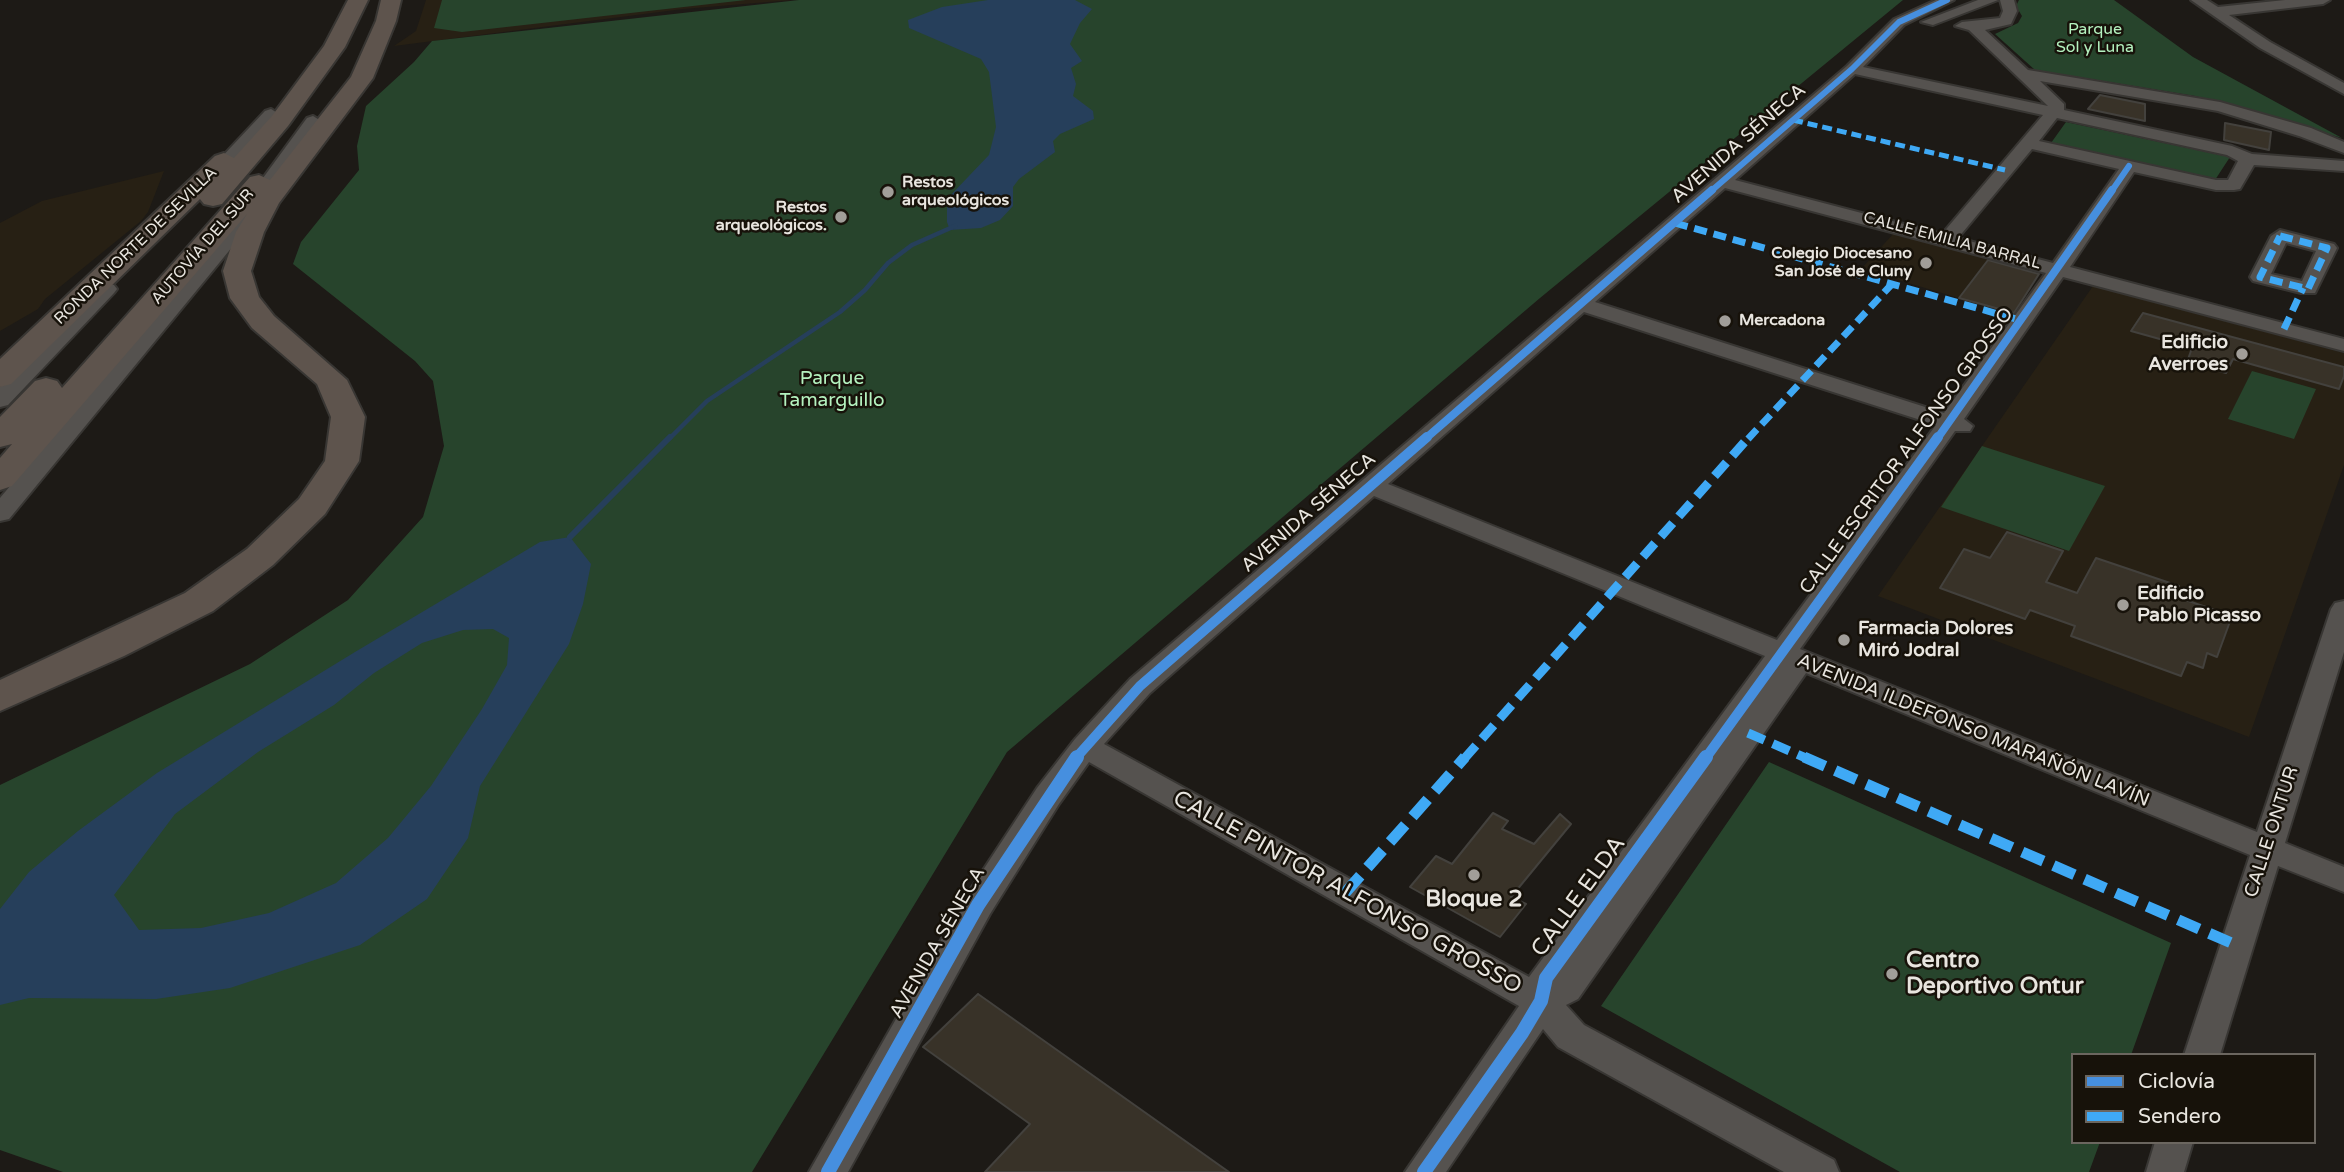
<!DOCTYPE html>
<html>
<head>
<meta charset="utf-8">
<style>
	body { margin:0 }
	#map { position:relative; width:2344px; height:1172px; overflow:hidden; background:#1d1a16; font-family:"Varela Round",sans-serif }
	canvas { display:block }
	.legend { position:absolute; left:2071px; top:1053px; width:245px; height:91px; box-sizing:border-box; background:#17120a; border:2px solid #6b665f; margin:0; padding:9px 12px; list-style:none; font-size:21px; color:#e8e5df }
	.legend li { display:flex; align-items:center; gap:14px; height:35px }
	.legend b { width:35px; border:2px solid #6b665f }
</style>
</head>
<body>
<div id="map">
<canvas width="2344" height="1172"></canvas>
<ul class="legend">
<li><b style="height:9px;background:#468fdf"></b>Ciclovía</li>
<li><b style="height:9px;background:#3fa9f5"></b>Sendero</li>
</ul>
</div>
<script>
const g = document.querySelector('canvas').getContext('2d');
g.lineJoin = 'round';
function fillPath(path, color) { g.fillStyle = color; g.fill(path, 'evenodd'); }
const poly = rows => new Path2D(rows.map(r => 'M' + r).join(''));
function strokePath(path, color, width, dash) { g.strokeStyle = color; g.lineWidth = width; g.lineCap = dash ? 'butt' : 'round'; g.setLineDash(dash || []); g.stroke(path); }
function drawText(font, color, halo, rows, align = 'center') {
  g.font = font + ' "Varela Round",sans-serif'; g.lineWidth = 5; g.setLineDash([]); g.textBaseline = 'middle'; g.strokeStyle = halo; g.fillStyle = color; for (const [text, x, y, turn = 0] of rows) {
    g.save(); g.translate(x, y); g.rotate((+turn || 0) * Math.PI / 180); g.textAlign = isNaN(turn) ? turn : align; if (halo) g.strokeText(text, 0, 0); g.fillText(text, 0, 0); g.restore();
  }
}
fillPath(poly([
	[426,0,792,0,683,9,394,46,416,31],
	[164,171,148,212,141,221,45,299,38,309,0,331,0,223,42,201],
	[1895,232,1990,258,1959,298,1861,269],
	[2093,286,2344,353,2344,465,2249,737,1878,596]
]), '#272014');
fillPath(poly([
	[442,0,746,0,462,32,434,28],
	[799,0,1903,0,1540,298,1007,752,752,1172,63,1172,0,1150,0,785,250,664,348,600,423,517,444,446,433,381,415,361,293,264,301,242,359,170,357,146,366,106,414,62,432,41],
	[2019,0,2114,0,2193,57,2342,138,2195,96,2035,70,1995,34,2018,23,2022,16,2016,6],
	[2066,122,2230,157,2215,180,2051,143],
	[2252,371,2316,389,2294,439,2228,419],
	[1982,446,2105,486,2069,551,1941,507],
	[1769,762,2171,943,2131,1055,2073,1055,2073,1142,2100,1142,2089,1172,1900,1172,1601,1006]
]), '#27442c');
fillPath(poly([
	[988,0,1075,0,1092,9,1080,23,1070,44,1082,61,1071,68,1076,84,1073,96,1093,111,1094,119,1060,134,1053,141,1055,152,1019,179,1013,187,1013,206,1000,220,981,228,950,230,947,222,947,199,989,155,996,127,989,72,981,59,909,28,908,20,942,7],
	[570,537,591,564,583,604,569,644,480,786,468,838,427,899,360,945,230,988,156,999,29,998,0,1005,0,909,29,872,78,831,157,773,355,652,540,542],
	[493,629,509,638,507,665,482,709,431,786,388,838,336,883,269,913,201,928,139,930,114,895,175,814,258,752,334,705,374,673,422,643,463,630]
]), '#263f5b');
strokePath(poly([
	[669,439,707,401,840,312,865,290,888,263,912,245,955,226]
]), '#263f5b', 4.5);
strokePath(poly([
	[570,537,670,437]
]), '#263f5b', 6);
const building = poly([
	[2100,95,2145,104,2145,121,2088,109,2100,95],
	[2225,123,2271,132,2269,150,2224,140,2225,123],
	[1988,260,2039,274,2014,313,1959,298,1988,260],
	[2143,313,2344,367,2344,376,2339,389,2233,359,2226,373,2187,362,2192,348,2131,331,2143,313],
	[2007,532,2063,551,2046,582,2077,593,2096,558,2179,586,2174,596,2232,616,2217,657,2207,653,2203,668,2187,662,2181,676,2071,636,2075,626,2030,610,2025,619,1940,588,1964,549,1990,558,2007,532],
	[1493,813,1508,821,1502,829,1534,844,1560,814,1571,824,1511,897,1526,904,1500,937,1410,887,1436,856,1452,864,1493,813],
	[978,994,1229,1172,985,1172,1030,1124,923,1047,978,994]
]);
fillPath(building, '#383228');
strokePath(building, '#43413d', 2);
const minor = poly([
	[1936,0,1954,0,1904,25,1863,67,2048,106,1969,30,1955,26,1962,22,2000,18,2003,11,2000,0,2014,0,2017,11,2011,24,1985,30,2028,70,2220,102,2311,128,2344,142,2344,153,2299,136,2218,111,2040,81,2064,104,2064,110,2232,146,2252,154,2344,161,2344,171,2254,165,2240,189,2234,190,2216,190,2134,172,2070,267,2344,339,2344,351,2063,277,1964,419,1973,426,1970,431,1955,431,1800,649,2257,832,2331,609,2335,603,2344,601,2344,652,2285,843,2344,867,2344,892,2278,866,2220,1055,2184,1055,2250,855,1806,673,1578,999,1566,1005,1584,1025,1834,1160,1839,1172,1784,1172,1558,1047,1543,1029,1446,1172,1405,1172,1519,1006,1089,762,1059,804,990,914,848,1172,809,1172,966,896,1037,788,1075,739,1130,679,1847,66,1894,19,1936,0],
	[1855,74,2043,115,1942,234,1735,180,1855,74],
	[2057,118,2227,155,2238,161,2228,180,2216,180,2039,141,2057,118],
	[2032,149,2119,169,2053,263,1958,238,2032,149],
	[1725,188,2046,273,1944,413,1595,302,1725,188],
	[1584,312,1936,425,1777,640,1388,484,1584,312],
	[1374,496,1765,656,1529,977,1104,744,1150,693,1374,496],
	[1978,0,1998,0,1933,25,1921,22,1978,0],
	[2191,0,2207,0,2218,7,2285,0,2330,0,2323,4,2229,15,2270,42,2344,83,2344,94,2260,48,2191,0],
	[271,109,279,114,277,117,214,186,202,186,199,182,202,178,265,111,271,109],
	[313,116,321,121,233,246,9,519,0,521,0,498,219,238,307,118,313,116],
	[2280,230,2334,244,2337,248,2315,293,2301,293,2253,281,2250,277,2271,236,2280,230],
	[2286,243,2316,251,2302,281,2271,274,2286,243],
	[107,283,114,285,117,289,114,293,8,405,0,407,0,387,100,285,107,283],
	[2155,1142,2193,1142,2184,1172,2146,1172,2155,1142]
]);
const highway = poly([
	[348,0,368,0,345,47,288,126,222,204,213,206,204,204,200,199,11,384,0,387,0,359,215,156,224,153,234,158,272,116,324,46,348,0],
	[381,0,401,0,396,21,373,78,279,203,264,232,251,271,259,297,274,316,347,380,365,417,359,461,325,514,273,565,213,611,124,656,0,711,0,680,185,593,247,549,299,499,325,461,331,417,317,384,252,328,230,298,223,271,236,232,247,214,12,486,0,490,0,458,12,444,0,447,0,417,35,381,46,378,57,381,62,388,250,177,259,175,270,180,351,77,376,21,381,0]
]);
strokePath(minor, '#383633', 4);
strokePath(highway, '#383633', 4);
fillPath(minor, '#55524f');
fillPath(highway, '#5e544d');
strokePath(poly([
	[1793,120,2005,170]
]), '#3fa9f5', 5, [10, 5]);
strokePath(poly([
	[1675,223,2023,321],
	[2280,236,2327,248,2308,289,2260,277,2280,236],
	[2284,329,2303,288],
	[1748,439,1892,284]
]), '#3fa9f5', 7, [13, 7]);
strokePath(poly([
	[1748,733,1808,759],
	[1464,759,1749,437]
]), '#3fa9f5', 9, [18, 9]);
strokePath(poly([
	[1804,757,2236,945],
	[1345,893,1465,757]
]), '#3fa9f5', 11, [23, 11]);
strokePath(poly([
	[1710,192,1852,69,1899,22,1947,0],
	[2111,192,2129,166]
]), '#468fdf', 6);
strokePath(poly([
	[1425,439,1712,190],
	[1937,439,2112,190]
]), '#468fdf', 8);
strokePath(poly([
	[1075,759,1140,686,1427,437],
	[1705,759,1938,437]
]), '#468fdf', 10);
strokePath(poly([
	[828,1172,978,905,1077,757],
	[1424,1172,1522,1033,1541,1001,1546,978,1706,757]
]), '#468fdf', 14);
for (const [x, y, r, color] of [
	[888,192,7,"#a19e99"],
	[841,217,7,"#a19e99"],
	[1926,263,7,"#a19e99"],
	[1725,321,7,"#a19e99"],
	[2242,354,7,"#a19e99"],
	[2123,605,7,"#a19e99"],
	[1844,640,7,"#a19e99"],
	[1474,875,7,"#a19e99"],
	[1892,974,7,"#a19e99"]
]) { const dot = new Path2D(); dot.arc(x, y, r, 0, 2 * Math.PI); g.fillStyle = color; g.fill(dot); strokePath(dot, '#17120a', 2.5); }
drawText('16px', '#b4f2bf', '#17120a', [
	["Parque",2095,30],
	["Sol y Luna",2095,48]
]);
drawText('bold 16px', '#e8e5df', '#17120a', [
	["Restos",902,183],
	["arqueológicos",902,201],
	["Restos",827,208,"right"],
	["arqueológicos.",827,226,"right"],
	["Colegio Diocesano",1912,254,"right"],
	["San José de Cluny",1912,272,"right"],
	["Mercadona",1739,321]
], 'left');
drawText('16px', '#e8e5df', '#17120a', [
	["CALLE EMILIA BARRAL",1952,241,15],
	["RONDA NORTE DE SEVILLA",136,246,-44],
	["AUTOVÍA DEL SUR",203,247,-49]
]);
drawText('19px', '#e8e5df', '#17120a', [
	["AVENIDA SÉNECA",1739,144,-41],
	["CALLE ESCRITOR ALFONSO GROSSO",1907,451,-54],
	["AVENIDA SÉNECA",1309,513,-41],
	["AVENIDA ILDEFONSO MARAÑÓN LAVÍN",1973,731,22],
	["CALLE ONTUR",2272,832,-72],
	["AVENIDA SÉNECA",938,943,-60]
]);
drawText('bold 19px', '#e8e5df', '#17120a', [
	["Edificio",2228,343,"right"],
	["Averroes",2228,365,"right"],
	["Edificio",2137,594],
	["Pablo Picasso",2137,616],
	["Farmacia Dolores",1858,629],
	["Miró Jodral",1858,651]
], 'left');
drawText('19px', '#b4f2bf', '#17120a', [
	["Parque",832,379],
	["Tamarguillo",832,401]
]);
drawText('23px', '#e8e5df', '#17120a', [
	["CALLE PINTOR ALFONSO GROSSO",1347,893,29],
	["CALLE ELDA",1579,897,-54]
]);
drawText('bold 23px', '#e8e5df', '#17120a', [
	["Bloque 2",1474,900],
	["Centro",1906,961,"left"],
	["Deportivo Ontur",1906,987,"left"]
]);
</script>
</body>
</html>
